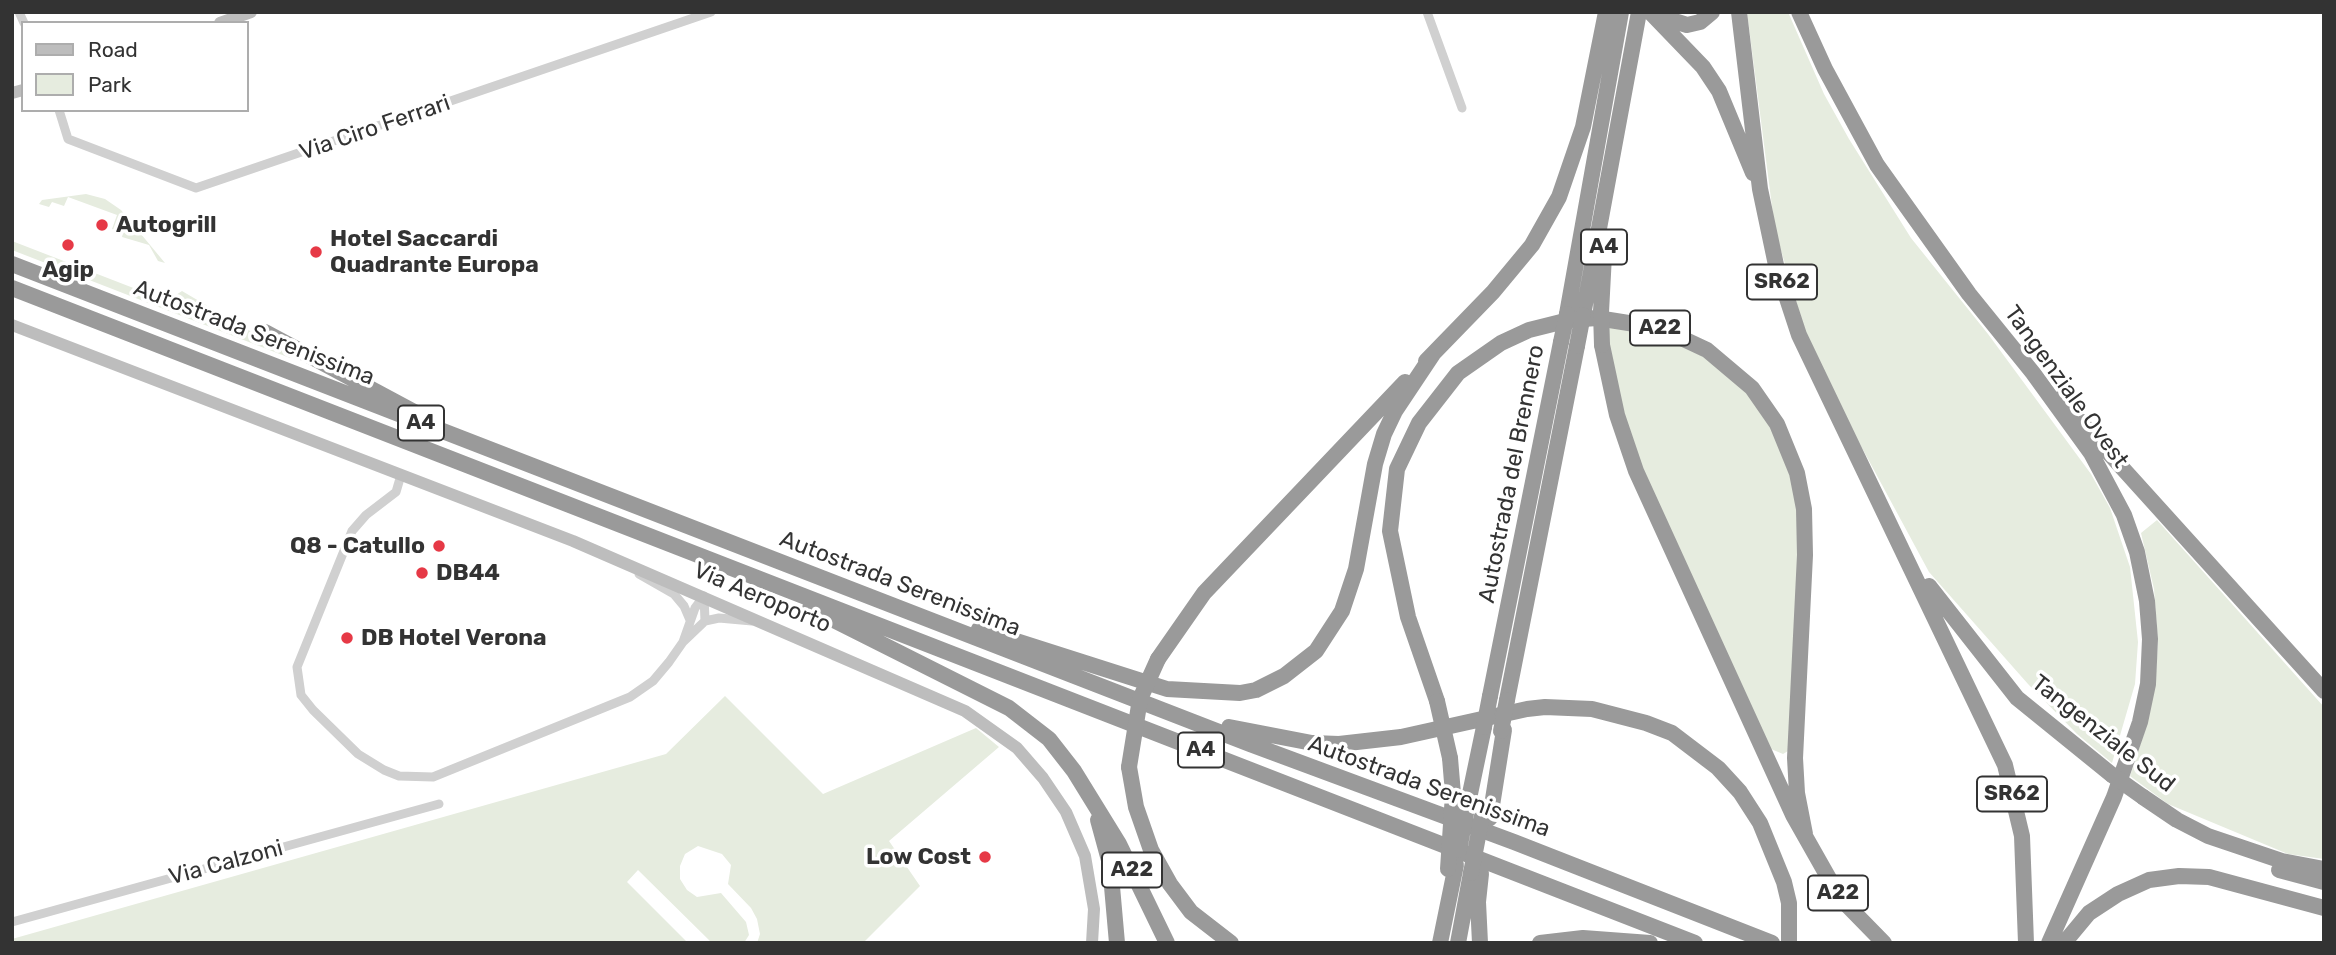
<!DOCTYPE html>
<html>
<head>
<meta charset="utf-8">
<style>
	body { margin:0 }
	#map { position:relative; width:2336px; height:955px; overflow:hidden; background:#fff; font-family:Rubik,sans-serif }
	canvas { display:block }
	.frame { position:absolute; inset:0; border:14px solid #333; pointer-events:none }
	.legend { position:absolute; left:21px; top:21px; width:228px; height:91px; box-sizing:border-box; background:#fff; border:2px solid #adadad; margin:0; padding:9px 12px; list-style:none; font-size:21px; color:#333 }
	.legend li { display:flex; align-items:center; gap:14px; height:35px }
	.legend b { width:35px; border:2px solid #adadad }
</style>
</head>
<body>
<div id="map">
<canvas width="2336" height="955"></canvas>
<div class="frame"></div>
<ul class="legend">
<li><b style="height:9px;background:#bdbdbd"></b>Road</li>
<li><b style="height:19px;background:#e6ecdf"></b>Park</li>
</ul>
</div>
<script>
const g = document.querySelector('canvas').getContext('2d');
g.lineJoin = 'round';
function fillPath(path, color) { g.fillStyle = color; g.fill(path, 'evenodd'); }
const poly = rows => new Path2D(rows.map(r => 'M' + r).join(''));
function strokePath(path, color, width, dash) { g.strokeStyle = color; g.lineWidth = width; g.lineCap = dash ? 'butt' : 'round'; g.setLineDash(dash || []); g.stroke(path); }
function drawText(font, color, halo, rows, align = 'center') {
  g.font = font + ' Rubik,sans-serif'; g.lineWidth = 7; g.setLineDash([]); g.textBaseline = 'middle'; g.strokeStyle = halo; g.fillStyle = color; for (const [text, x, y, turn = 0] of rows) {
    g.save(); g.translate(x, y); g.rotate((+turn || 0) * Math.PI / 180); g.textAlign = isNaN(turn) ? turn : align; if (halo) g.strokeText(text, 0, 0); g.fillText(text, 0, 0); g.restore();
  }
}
fillPath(poly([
	[1747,12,1788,12,1824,94,1849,139,1911,238,1988,334,2091,474,2110,508,2130,567,2138,642,2135,684,2112,763,2077,734,2028,684,1929,572,1834,396,1805,332,1775,230],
	[86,194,105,199,121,210,165,263,158,261,149,245,122,237,123,233,112,229,117,215,68,197,64,206,52,202,49,207,39,204,42,200],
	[12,241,167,301,182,291,291,355,290,358,12,250],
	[1608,324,1655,332,1699,351,1740,383,1769,420,1793,480,1799,533,1788,751,1783,754,1771,749,1642,473,1611,372],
	[2157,520,2324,707,2324,859,2288,854,2168,804,2130,776,2146,727,2155,687,2158,642,2154,589,2141,533],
	[725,696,823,794,976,728,999,747,889,841,920,886,863,943,757,943,760,934,757,919,751,908,728,884,731,865,722,854,698,846,685,854,680,866,680,879,687,890,697,897,721,893,746,922,749,935,744,943,712,943,638,870,627,882,688,943,12,943,12,939,666,754]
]), '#e6ecdf');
strokePath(poly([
	[19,12,24,23],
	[1427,12,1462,108],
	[59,110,68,139,196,188,711,12],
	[401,475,396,492,366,515,352,531,297,667,301,695,313,710,358,754,384,770,399,776,433,777,630,697,653,681,669,662,683,642,695,608,704,596],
	[639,574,674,594,684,606,690,620],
	[705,621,719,618,752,621],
	[683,642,705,621,704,596],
	[12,922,439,804]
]), '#d0d0d0', 9);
strokePath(poly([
	[220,23,251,12],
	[12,93,23,90],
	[12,325,573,541,965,711,1017,748,1043,778,1066,812,1085,856,1094,909,1092,943]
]), '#bdbdbd', 12);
strokePath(poly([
	[1650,12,1703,67,1719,91,1753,173],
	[1739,12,1760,189,1776,265,1799,335,2005,765,2022,836,2026,943],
	[1799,12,1825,69,1877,165,1969,294,2033,373,2091,453,2124,515,2137,552,2147,601,2150,639,2148,684,2140,722,2114,797,2049,943],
	[1658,16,1687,25,1700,22,1712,12],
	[12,264,1250,744,1514,842,1772,943],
	[12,288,1695,943],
	[1601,312,1604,255],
	[1567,314,1621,12],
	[1583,315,1639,12],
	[265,332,418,414],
	[1602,345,1617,415,1636,471,1793,815,1840,898,1884,943],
	[1426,361,1493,292,1532,245,1559,197,1583,127,1606,12],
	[2060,399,2324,691],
	[1929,586,2017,698,2112,775],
	[810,608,1009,708,1049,739,1074,771,1119,844,1167,943],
	[979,629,1167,689,1240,693,1256,690,1284,676,1316,651,1342,611,1356,569,1375,464,1384,434,1395,411,1433,354],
	[1158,659,1204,593,1405,382],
	[1490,696,1561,342],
	[1507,700,1577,346],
	[1437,701,1408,617,1390,531,1397,469,1419,423,1458,373,1501,343,1529,330,1569,320,1597,318,1660,328,1707,350,1752,388,1777,424,1797,473,1804,509,1805,555,1795,758,1797,793,1805,834],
	[1229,727,1312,743,1339,744,1401,737,1527,709,1545,707,1592,709,1646,723,1672,733,1718,768,1740,792,1760,823,1784,882,1789,903,1789,943],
	[1450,758,1453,794],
	[1129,767,1136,807,1151,850,1170,884,1191,912,1231,943],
	[2143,797,2177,820,2208,836,2282,861,2324,869],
	[1467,808,1484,727],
	[1490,818,1504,730],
	[1098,820,1110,864,1117,943],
	[2279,870,2324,882],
	[1440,943,1456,865],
	[1458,943,1471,873],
	[1480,943,1478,902,1481,874],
	[1540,943,1583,938,1650,943],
	[2064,943,2089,913,2118,894,2149,880,2179,876,2209,877,2324,908]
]), '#9a9a9a', 16);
strokePath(poly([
	[1601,312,1602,345],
	[1561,342,1567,314],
	[1577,346,1583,315],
	[1437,701,1450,758],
	[1484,727,1490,696],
	[1501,731,1507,700],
	[1129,767,1140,699,1158,659],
	[2112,775,2143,797],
	[1459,850,1467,808],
	[1448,869,1453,794],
	[1471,873,1482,816]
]), '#9a9a9a', 16);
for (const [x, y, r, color] of [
	[102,225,7,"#e63946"],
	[68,245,7,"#e63946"],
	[316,252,7,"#e63946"],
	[439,546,7,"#e63946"],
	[422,573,7,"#e63946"],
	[347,638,7,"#e63946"],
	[985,857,7,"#e63946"]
]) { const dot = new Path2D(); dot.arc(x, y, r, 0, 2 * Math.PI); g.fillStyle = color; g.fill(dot); strokePath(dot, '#fff', 2.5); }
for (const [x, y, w] of [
	[1604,247,46],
	[1782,282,70],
	[1660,328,60],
	[421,423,46],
	[1201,750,46],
	[2012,794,70],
	[1132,870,60],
	[1838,893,60]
]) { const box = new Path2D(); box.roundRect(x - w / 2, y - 17.5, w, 35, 5); g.fillStyle = '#fff'; g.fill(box); strokePath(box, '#333', 2); }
drawText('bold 21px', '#333', null, [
	["A4",1604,247],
	["SR62",1782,282],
	["A22",1660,328],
	["A4",421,423],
	["A4",1201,750],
	["SR62",2012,794],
	["A22",1132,870],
	["A22",1838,893]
]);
drawText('23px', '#333', '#fff', [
	["Via Ciro Ferrari",375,128,-19],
	["Autostrada Serenissima",254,333,21],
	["Tangenziale Ovest",2066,387,54],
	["Autostrada del Brennero",1512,474,-79],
	["Autostrada Serenissima",900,584,21],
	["Via Aeroporto",762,598,23],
	["Tangenziale Sud",2103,734,38],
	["Autostrada Serenissima",1429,787,20],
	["Via Calzoni",226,863,-15]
]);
drawText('bold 23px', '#333', '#fff', [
	["Autogrill",116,225],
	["Hotel Saccardi",330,239],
	["Quadrante Europa",330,265],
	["Agip",68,270,"center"],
	["Q8 - Catullo",425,546,"right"],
	["DB44",436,573],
	["DB Hotel Verona",361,638],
	["Low Cost",971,857,"right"]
], 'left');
</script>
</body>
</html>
